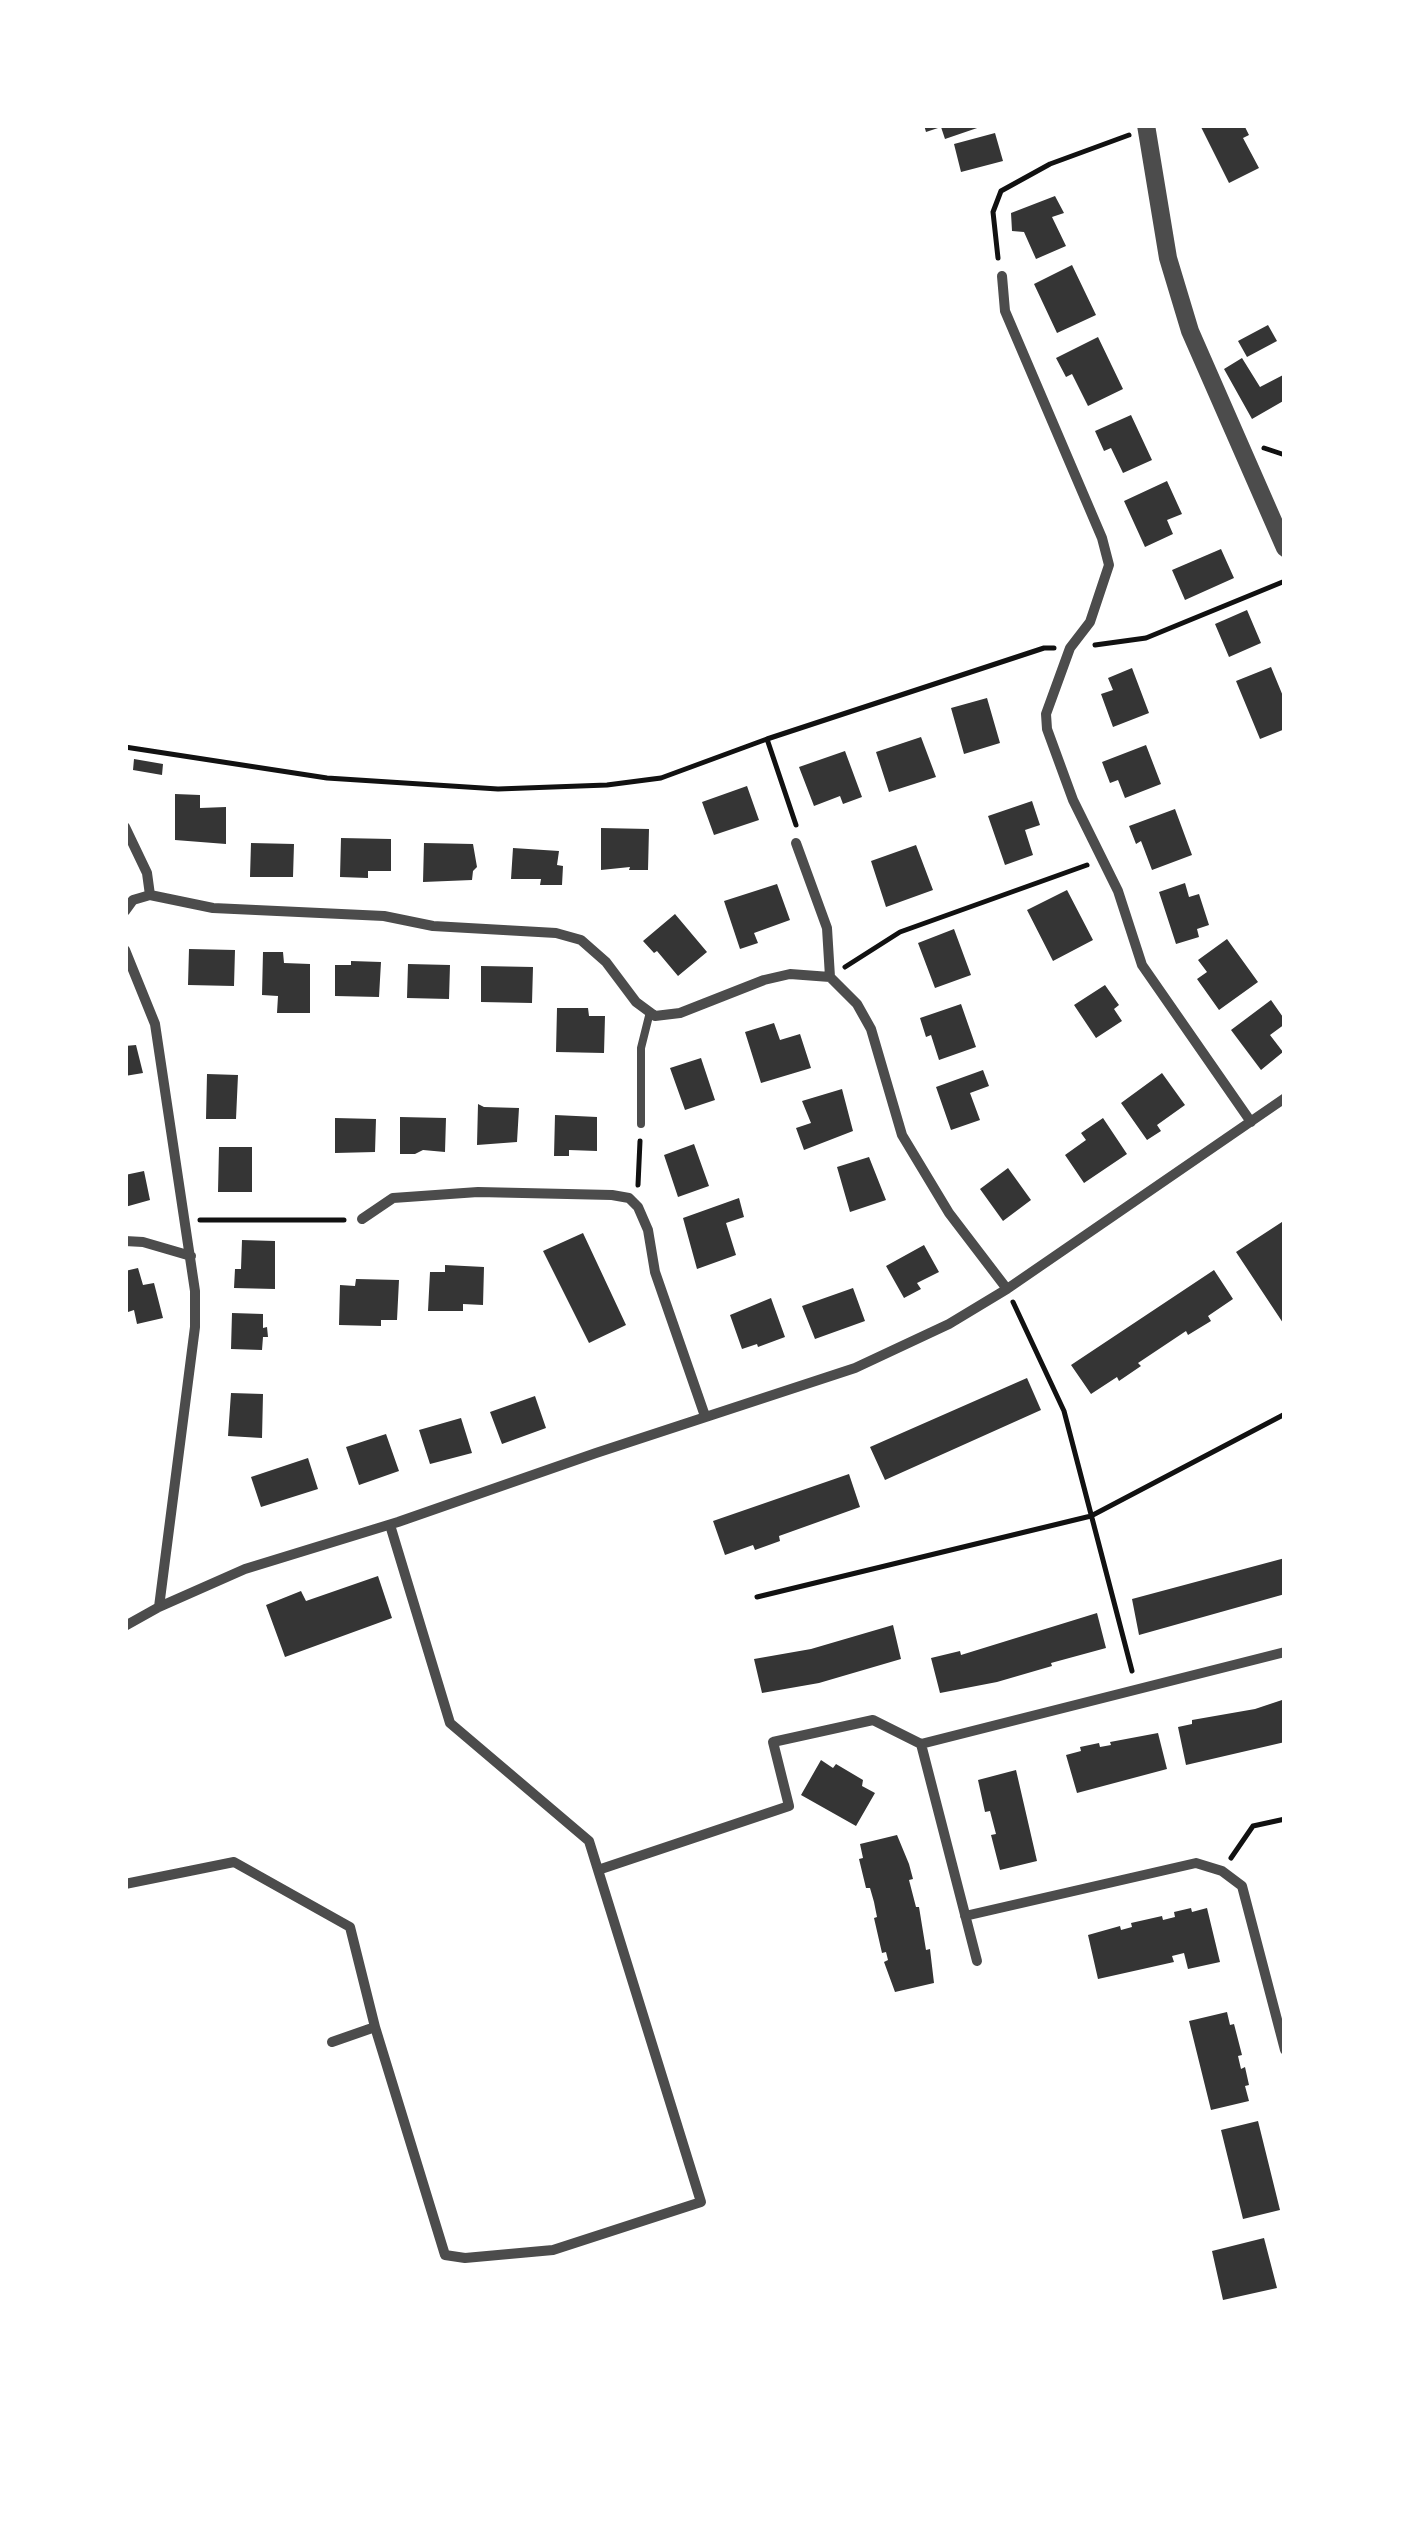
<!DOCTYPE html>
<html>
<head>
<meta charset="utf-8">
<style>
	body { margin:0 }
	#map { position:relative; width:1410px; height:2532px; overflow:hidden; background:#fff; font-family:"Nunito Sans",sans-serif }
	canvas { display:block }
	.frame { position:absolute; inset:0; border:128px solid #fff; pointer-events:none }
</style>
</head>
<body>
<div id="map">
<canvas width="1410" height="2532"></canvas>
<div class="frame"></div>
</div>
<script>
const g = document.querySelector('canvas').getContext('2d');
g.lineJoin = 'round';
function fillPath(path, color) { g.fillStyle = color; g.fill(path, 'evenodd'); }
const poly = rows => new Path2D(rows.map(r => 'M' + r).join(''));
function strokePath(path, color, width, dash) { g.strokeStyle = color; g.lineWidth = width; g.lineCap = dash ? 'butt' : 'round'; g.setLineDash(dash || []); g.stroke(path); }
fillPath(poly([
	[924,125,983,125,983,126,945,139,941,127,926,132],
	[1200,125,1244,125,1249,135,1243,138,1259,168,1229,183],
	[995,133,1003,161,961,172,954,144],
	[1055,196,1064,213,1052,217,1066,246,1036,259,1024,232,1012,231,1011,213],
	[1072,265,1096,315,1057,333,1034,284],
	[1268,325,1277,341,1247,357,1238,341],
	[1098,337,1123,389,1088,406,1072,374,1066,377,1056,358],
	[1242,358,1260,387,1285,374,1285,400,1252,419,1224,369],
	[1131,415,1152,460,1123,473,1111,448,1104,451,1095,431],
	[1167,481,1182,514,1167,520,1173,534,1145,547,1124,501],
	[1221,549,1234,578,1185,600,1172,570],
	[1247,610,1261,643,1229,657,1215,624],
	[1271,667,1285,701,1285,729,1260,739,1236,681],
	[1132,668,1149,713,1113,727,1101,694,1113,690,1108,678],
	[987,698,1000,743,964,754,951,708],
	[921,737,936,777,889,792,876,752],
	[1146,745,1161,784,1125,798,1118,780,1110,783,1102,762],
	[845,751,862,797,843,804,840,796,814,806,799,767],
	[134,759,163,764,162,775,133,770],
	[747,786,759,820,714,835,702,802],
	[175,794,200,795,200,808,226,807,226,844,175,840],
	[1032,801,1040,825,1025,830,1033,855,1005,865,988,816],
	[1175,809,1192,855,1152,870,1141,841,1136,844,1129,826],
	[601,828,649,829,648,870,629,870,630,867,601,870],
	[341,838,391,839,391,871,368,871,368,878,340,877],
	[251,843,294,844,293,877,250,877],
	[424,843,473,844,477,867,473,871,472,880,423,882],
	[916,845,933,890,886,907,871,861],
	[513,848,559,851,557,865,563,866,562,885,540,885,541,879,511,879],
	[1185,883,1189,897,1199,894,1209,925,1197,929,1199,937,1176,944,1159,892],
	[777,884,790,920,754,933,758,943,740,949,724,901],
	[1067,890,1093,940,1053,961,1027,910],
	[675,914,707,952,678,976,657,951,654,953,643,941],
	[954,929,971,975,935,988,918,943],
	[1227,939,1258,982,1219,1010,1197,979,1207,972,1198,960],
	[189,949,235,950,234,986,188,985],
	[263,952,283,952,284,963,310,964,310,1013,277,1013,278,996,262,995],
	[351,961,381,962,379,997,335,996,335,965,351,965],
	[408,964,450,965,449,999,407,998],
	[481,966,533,967,532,1003,481,1002],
	[1105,985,1119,1005,1114,1009,1122,1021,1096,1038,1074,1005],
	[1271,1000,1285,1020,1285,1024,1270,1035,1283,1052,1261,1070,1231,1030],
	[961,1004,976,1047,939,1060,931,1035,926,1037,920,1018],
	[557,1008,588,1008,589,1016,605,1016,604,1053,556,1052],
	[774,1023,780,1040,800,1034,811,1068,761,1083,745,1032],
	[136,1045,143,1073,125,1076,125,1046],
	[701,1058,715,1100,685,1110,670,1068],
	[983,1070,989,1086,970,1093,980,1120,951,1130,936,1087],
	[1162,1073,1185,1105,1157,1125,1161,1131,1147,1140,1121,1103],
	[207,1074,238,1075,236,1119,206,1119],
	[842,1089,853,1131,804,1150,796,1128,811,1123,802,1101],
	[478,1104,484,1107,519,1108,517,1142,477,1145],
	[555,1115,597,1117,597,1151,569,1150,569,1156,554,1156],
	[400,1117,446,1118,445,1152,423,1150,415,1154,400,1154],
	[335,1118,376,1119,375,1152,335,1153],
	[1103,1118,1127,1154,1084,1183,1065,1155,1086,1140,1081,1133],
	[694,1144,709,1186,678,1197,664,1155],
	[219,1147,252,1147,252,1192,218,1192],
	[869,1157,886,1200,850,1212,837,1167],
	[1008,1168,1031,1200,1003,1221,980,1189],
	[144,1171,150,1200,125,1207,125,1175],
	[739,1198,744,1217,726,1223,736,1255,697,1269,683,1218],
	[1285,1220,1285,1326,1236,1252],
	[583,1233,626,1325,589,1343,543,1251],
	[242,1240,275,1241,275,1289,234,1288,235,1269,241,1269],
	[924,1245,939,1272,917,1283,921,1289,904,1298,886,1266],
	[445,1265,484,1267,483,1305,463,1304,463,1311,428,1311,430,1272,445,1272],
	[138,1268,143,1285,154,1283,163,1318,137,1324,134,1310,125,1313,125,1271],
	[1214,1270,1233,1299,1208,1316,1211,1321,1188,1335,1186,1331,1138,1363,1141,1366,1119,1381,1117,1377,1091,1394,1071,1365],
	[356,1279,399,1280,397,1320,381,1320,381,1326,339,1325,340,1285,355,1286],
	[853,1288,865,1321,815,1339,802,1306],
	[771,1298,785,1337,758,1347,757,1344,742,1349,730,1315],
	[232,1313,263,1314,263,1328,267,1327,268,1337,263,1337,262,1350,231,1349],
	[1027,1378,1041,1410,885,1480,870,1447],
	[231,1393,263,1394,262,1438,228,1436],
	[535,1396,546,1428,502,1444,490,1412],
	[461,1418,472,1453,430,1464,419,1430],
	[386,1434,399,1471,359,1485,346,1447],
	[308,1458,318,1489,261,1507,251,1477],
	[849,1474,860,1507,779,1536,780,1541,755,1550,753,1545,725,1555,713,1521],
	[1285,1558,1285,1594,1139,1635,1132,1599],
	[378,1576,392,1618,285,1657,266,1605,301,1591,306,1601],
	[1097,1613,1106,1648,1051,1663,1052,1666,997,1682,940,1693,931,1658,960,1651,961,1655],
	[893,1625,901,1659,819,1683,762,1693,754,1659,811,1649],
	[1285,1699,1285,1742,1186,1765,1178,1727,1192,1724,1192,1720,1255,1709],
	[1158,1733,1167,1769,1077,1793,1066,1755,1081,1751,1080,1747,1099,1743,1100,1747,1111,1745,1110,1742],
	[821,1760,833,1768,836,1764,863,1780,862,1786,875,1793,856,1826,801,1795],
	[1016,1770,1037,1861,1000,1870,991,1835,996,1834,990,1811,985,1812,978,1780],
	[897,1835,909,1864,913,1879,909,1880,916,1907,919,1907,926,1950,930,1949,934,1983,895,1992,884,1962,888,1960,886,1952,882,1953,874,1918,877,1917,874,1902,870,1888,866,1888,859,1859,863,1858,860,1844],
	[1191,1908,1192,1912,1207,1908,1220,1962,1188,1969,1184,1953,1172,1956,1174,1962,1098,1979,1088,1935,1120,1926,1121,1930,1132,1927,1131,1923,1162,1916,1163,1920,1175,1917,1174,1912],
	[1227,2012,1230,2025,1234,2024,1242,2055,1238,2056,1241,2069,1245,2067,1249,2085,1245,2086,1249,2101,1211,2110,1189,2021],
	[1258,2121,1280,2210,1243,2219,1221,2130],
	[1264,2238,1277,2288,1223,2300,1212,2251]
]), '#353535');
strokePath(poly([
	[998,258,993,212,1001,191,1050,164,1129,135],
	[1264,448,1285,455],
	[1095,645,1146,638,1285,581],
	[767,739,796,825],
	[125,747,327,778,498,789,607,785,661,778,767,739,1044,648,1054,648],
	[845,967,900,932,1087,865],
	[638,1185,640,1141],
	[200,1220,344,1220],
	[1013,1302,1064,1411,1132,1671],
	[757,1597,1091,1516,1285,1414],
	[1231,1858,1253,1826,1285,1819]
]), '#111', 5);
strokePath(poly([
	[641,1124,641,1048,650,1012]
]), '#4c4c4c', 8);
strokePath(poly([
	[1002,276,1005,311,1102,538,1109,565,1090,622,1070,648,1046,714,1047,729,1073,800,1118,891,1142,965,1251,1122],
	[125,827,147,873,150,895],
	[796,843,827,928,830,977],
	[125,911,133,900,150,895,213,908,384,916,433,926,556,933,581,940,606,962,636,1002,655,1016,680,1013,764,980,790,974,830,977,857,1004,871,1029,902,1135,949,1213,1007,1289],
	[125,950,155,1024,195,1291,195,1327,159,1607],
	[362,1219,393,1198,478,1192,612,1195,629,1198,638,1207,648,1230,655,1272,705,1416],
	[125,1241,143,1242,191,1256],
	[125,1626,159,1607,245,1569,398,1522,596,1453,855,1368,949,1324,1007,1289,1285,1098],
	[921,1744,977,1961],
	[598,1870,789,1806,773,1742,873,1720,921,1744,1285,1652],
	[125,1884,234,1862,350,1927,375,2027],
	[965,1916,1196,1863,1222,1871,1242,1886,1285,2050],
	[332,2042,375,2027,445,2255,465,2258,553,2250,701,2202,589,1841,450,1723,390,1525]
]), '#4c4c4c', 10);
strokePath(poly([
	[1146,125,1168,258,1190,331,1285,548]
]), '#4c4c4c', 18);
</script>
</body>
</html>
